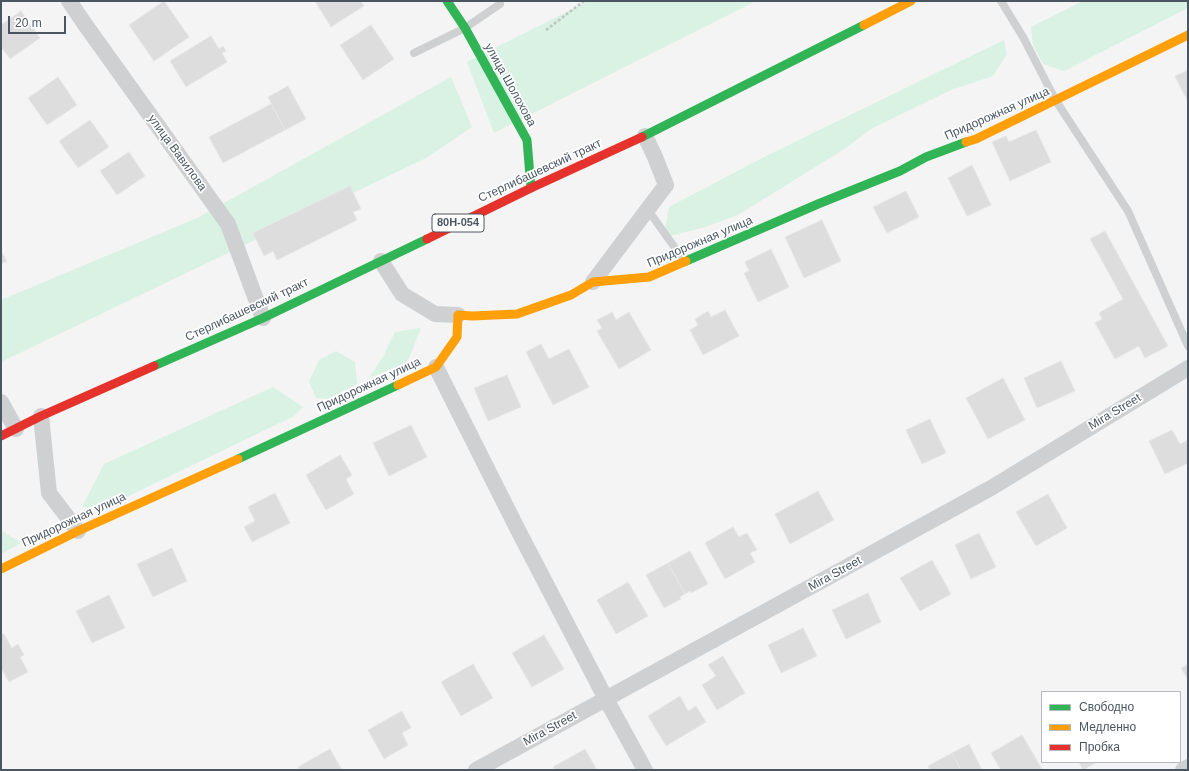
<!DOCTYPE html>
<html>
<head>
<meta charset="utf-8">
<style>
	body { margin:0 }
	#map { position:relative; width:1189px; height:771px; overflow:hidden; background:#f4f4f4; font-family:Helvetica,sans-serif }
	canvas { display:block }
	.frame { position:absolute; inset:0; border:2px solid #4a5661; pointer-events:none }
	.legend { position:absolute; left:1041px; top:691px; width:140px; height:72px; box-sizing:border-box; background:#fff; border:1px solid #b7bbc0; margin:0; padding:5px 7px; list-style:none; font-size:12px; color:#4a5661 }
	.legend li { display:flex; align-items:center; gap:8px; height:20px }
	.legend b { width:20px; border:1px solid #b7bbc0 }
	.scale { position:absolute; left:8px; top:16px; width:58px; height:18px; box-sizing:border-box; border:2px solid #4a5661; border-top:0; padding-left:5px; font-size:12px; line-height:14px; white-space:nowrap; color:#4a5661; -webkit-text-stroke:3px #fff; paint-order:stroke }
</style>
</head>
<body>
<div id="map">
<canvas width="1189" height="771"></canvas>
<div class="frame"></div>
<ul class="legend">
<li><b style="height:5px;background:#30b455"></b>Свободно</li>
<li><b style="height:5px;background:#ff9f0a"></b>Медленно</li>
<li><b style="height:5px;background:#e5322d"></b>Пробка</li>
</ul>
<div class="scale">20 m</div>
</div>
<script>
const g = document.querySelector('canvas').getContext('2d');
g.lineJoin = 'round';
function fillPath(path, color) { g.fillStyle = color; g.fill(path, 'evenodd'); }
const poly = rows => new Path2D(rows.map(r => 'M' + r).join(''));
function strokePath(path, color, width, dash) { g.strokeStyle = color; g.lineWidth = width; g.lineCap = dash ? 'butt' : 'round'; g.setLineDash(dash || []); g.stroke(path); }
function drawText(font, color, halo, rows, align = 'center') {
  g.font = font + ' Helvetica,sans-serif'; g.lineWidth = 3.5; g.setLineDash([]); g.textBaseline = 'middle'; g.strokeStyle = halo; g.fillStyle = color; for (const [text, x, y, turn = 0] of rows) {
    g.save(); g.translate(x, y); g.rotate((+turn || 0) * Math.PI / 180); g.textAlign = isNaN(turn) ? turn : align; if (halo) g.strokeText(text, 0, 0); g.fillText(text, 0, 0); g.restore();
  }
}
fillPath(poly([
	[589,1,756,1,494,133,467,62],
	[1083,1,1188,1,1188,8,1064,71,1043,64,1033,45,1031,27],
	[1004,40,1007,54,993,76,951,90,871,129,846,148,738,215,705,227,663,238,669,207,766,156],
	[451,77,472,127,426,158,1,362,1,300,197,218],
	[421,328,407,363,369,378,384,355,395,332],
	[336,351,355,362,357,384,328,399,316,398,309,382,319,360],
	[273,387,303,407,294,416,104,508,82,507,104,464],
	[1,530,21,543,1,554]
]), '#d9f2e3');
const building = poly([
	[164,1,189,37,154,61,129,25,164,1],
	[315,1,361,1,364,6,331,27,315,1],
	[21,11,40,38,10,59,1,47,1,25,21,11],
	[371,25,394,59,363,80,340,45,371,25],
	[211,36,219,49,223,46,226,51,222,53,227,62,186,87,170,61,211,36],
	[1188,70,1188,102,1175,76,1188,70],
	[58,77,77,105,47,125,28,98,58,77],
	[288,86,306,119,285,130,268,97,288,86],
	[271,104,285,130,223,163,209,137,271,104],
	[90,120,109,147,78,168,59,141,90,120],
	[1036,130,1051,162,1010,181,992,142,1006,136,1009,142,1036,130],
	[129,152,145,176,117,195,100,171,129,152],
	[972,165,991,205,967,216,948,178,972,165],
	[350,186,361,209,353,212,357,220,277,260,273,251,264,256,253,233,350,186],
	[906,191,919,217,887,233,873,207,906,191],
	[822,220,841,261,804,278,785,237,822,220],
	[1105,231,1168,346,1145,358,1139,346,1115,359,1095,323,1102,319,1099,313,1123,299,1090,239,1105,231],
	[771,249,789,287,758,302,744,273,749,271,745,262,771,249],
	[1,251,7,261,1,264,1,251],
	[725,310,739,336,703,355,690,330,698,325,695,319,708,311,711,317,725,310],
	[612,312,616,320,629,312,651,350,619,369,597,331,602,328,597,320,612,312],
	[541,344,549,359,569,349,589,387,553,405,526,352,541,344],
	[1061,361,1075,391,1037,408,1024,378,1061,361],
	[507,375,521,407,488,421,474,388,507,375],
	[1003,378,1025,420,988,439,966,398,1003,378],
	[930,419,946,453,922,464,906,430,930,419],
	[411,425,427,457,389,476,373,443,411,425],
	[1172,430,1180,444,1188,440,1188,463,1165,474,1149,441,1172,430],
	[340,455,352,475,346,479,354,494,326,510,306,475,340,455],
	[818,491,834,520,790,544,775,514,818,491],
	[275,493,290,523,252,542,244,527,255,521,248,507,275,493],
	[1048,494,1067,528,1036,546,1016,512,1048,494],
	[733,527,739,537,747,533,757,550,750,553,755,562,725,579,705,543,733,527],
	[979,533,996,567,971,579,955,545,979,533],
	[172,548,187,581,153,597,137,564,172,548],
	[690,551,708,584,691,593,690,591,685,594,668,563,690,551],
	[932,560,951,594,920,611,900,578,932,560],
	[668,563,685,594,680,597,681,599,664,608,646,575,668,563],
	[628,582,648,616,616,634,597,600,628,582],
	[868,593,881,622,846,639,832,610,868,593],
	[109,595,125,628,92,643,76,611,109,595],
	[803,628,817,656,781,673,768,645,803,628],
	[4,634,12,648,18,644,24,655,20,657,28,672,9,682,1,668,1,635,4,634],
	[544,635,564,669,532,687,512,653,544,635],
	[723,656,745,693,717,710,702,685,716,676,708,665,723,656],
	[473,664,493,698,461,716,441,682,473,664],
	[1188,664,1188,680,1181,668,1188,664],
	[680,696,688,711,696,706,706,722,666,746,648,716,680,696],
	[402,711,411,728,402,733,408,745,384,759,368,730,402,711],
	[1022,735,1042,769,1040,770,1001,770,991,753,1022,735],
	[969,744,982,770,961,770,952,753,969,744],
	[330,749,342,770,300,770,298,767,330,749],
	[585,749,597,770,555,770,553,767,585,749],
	[952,753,961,770,930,770,928,766,952,753],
	[1079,762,1097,762,1083,770,1079,762]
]);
fillPath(building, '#ddddde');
strokePath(building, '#e5e6e7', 1);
strokePath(poly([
	[546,30,584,1]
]), '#bcc7c4', 2.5, [3, 2]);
strokePath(poly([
	[1001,1,1023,37,1056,101,1128,211,1188,346],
	[414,53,465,28,500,4],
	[648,210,685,262]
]), '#ced0d2', 8);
strokePath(poly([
	[69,1,84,23,228,224,263,318],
	[381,261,402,294,435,314,458,315],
	[593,282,666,185,655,157,645,136],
	[436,367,519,532,606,699,645,770],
	[1,402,16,429],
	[41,416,49,493,78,531],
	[476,770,991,488,1188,368],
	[1183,770,1188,767]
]), '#ced0d2', 16);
strokePath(poly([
	[447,1,465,28,527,140,531,188],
	[642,137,864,25],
	[686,261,818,204,900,171,926,157,966,142],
	[154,366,263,318,427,239],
	[238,459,398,385]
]), '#30b455', 9);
strokePath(poly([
	[864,25,911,1],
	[966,142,976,139,1188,35],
	[398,385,436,367,457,337,458,315,472,316,517,314,571,295,593,282,649,277,686,261],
	[1,569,78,531,238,459]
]), '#ff9f0a', 9);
strokePath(poly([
	[427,239,531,188,642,137],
	[1,436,41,416,154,366]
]), '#e5322d', 9);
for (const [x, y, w] of [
	[458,223,52]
]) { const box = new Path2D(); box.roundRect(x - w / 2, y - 9, w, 18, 3); g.fillStyle = '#fff'; g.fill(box); strokePath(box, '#4a5661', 1); }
drawText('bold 11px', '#4a5661', null, [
	["80Н-054",458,223]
]);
drawText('12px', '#4a5661', '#fff', [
	["улица Шолохова",510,85,61],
	["Придорожная улица",997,114,-24],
	["улица Вавилова",177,153,54],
	["Стерлибашевский тракт",540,171,-25],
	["Придорожная улица",700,242,-23],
	["Стерлибашевский тракт",247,310,-25],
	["Придорожная улица",369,385,-25],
	["Mira Street",1115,412,-31],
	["Придорожная улица",74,520,-25],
	["Mira Street",835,574,-29],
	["Mira Street",550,729,-29]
]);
</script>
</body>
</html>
